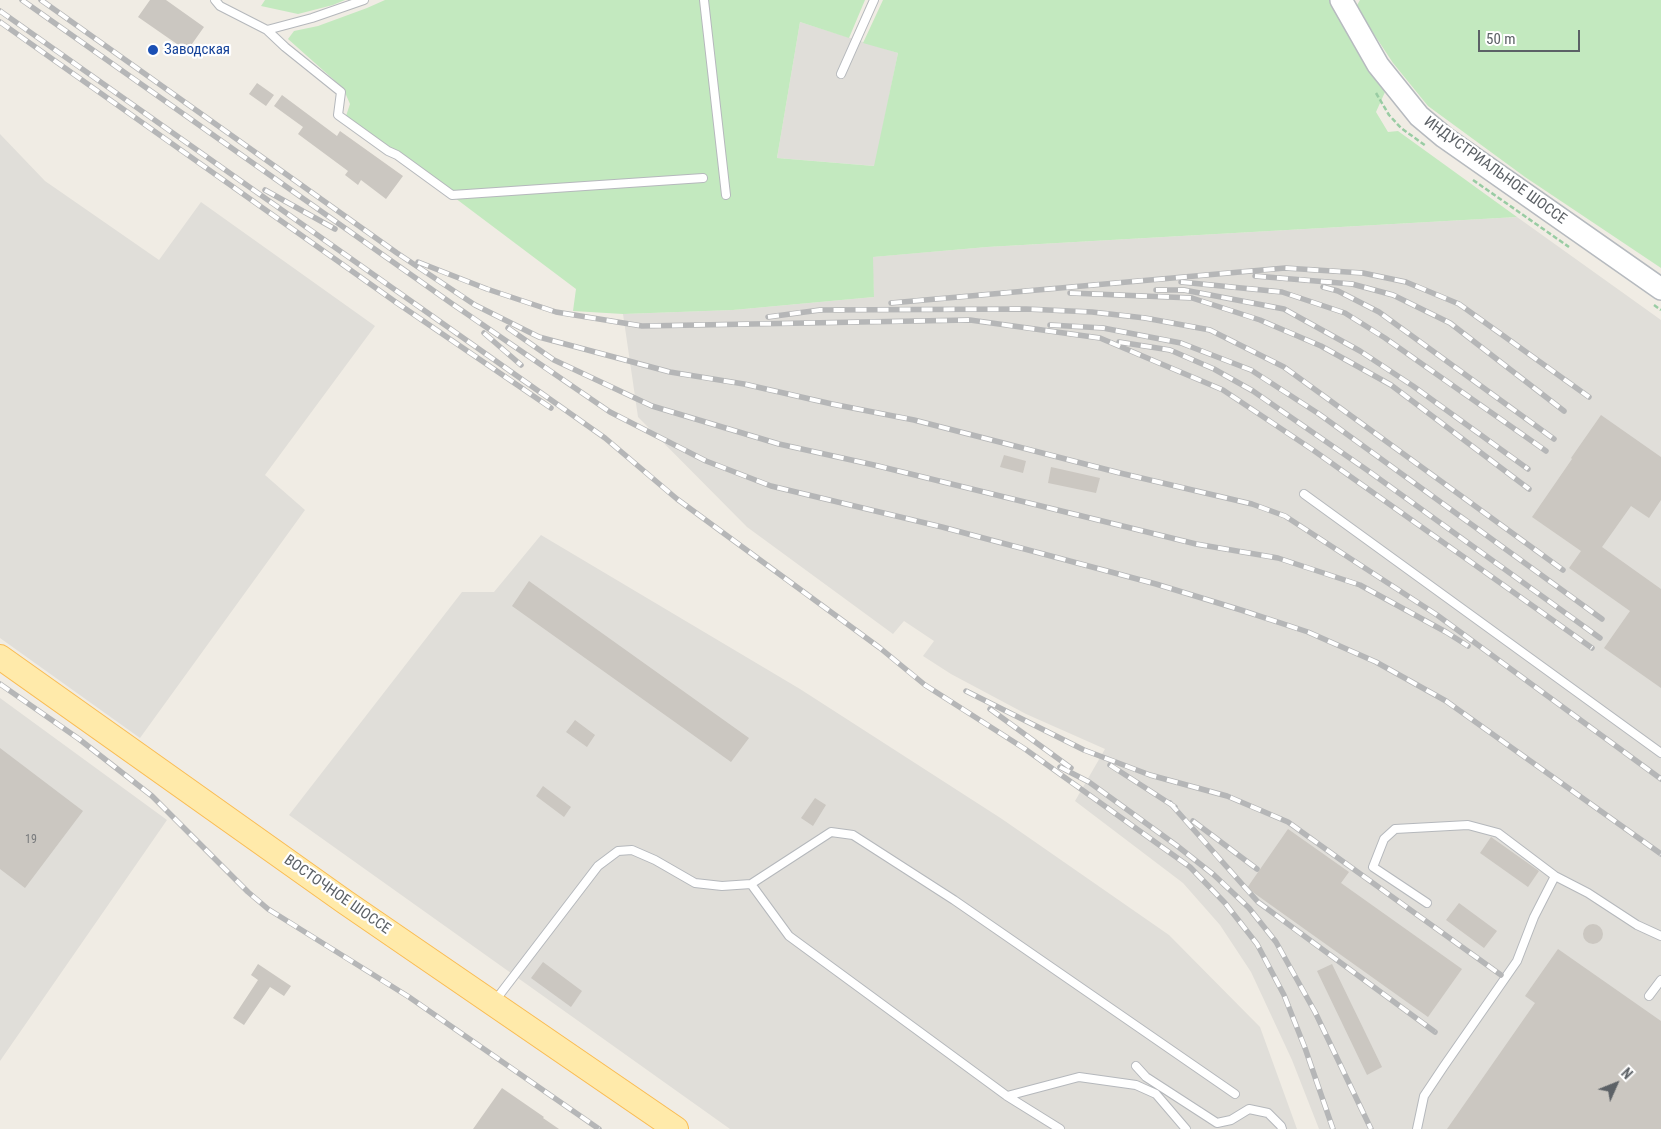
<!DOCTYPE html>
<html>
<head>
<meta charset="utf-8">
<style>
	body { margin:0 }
	#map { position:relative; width:1661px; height:1129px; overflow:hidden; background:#f0ece4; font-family:"Roboto Condensed",sans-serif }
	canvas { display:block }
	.north { position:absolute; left:1591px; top:1059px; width:50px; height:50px; -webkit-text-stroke:4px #fff; paint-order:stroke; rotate:46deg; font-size:14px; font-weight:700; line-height:20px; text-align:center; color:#5c6166 }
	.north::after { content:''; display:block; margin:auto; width:18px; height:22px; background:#5c6166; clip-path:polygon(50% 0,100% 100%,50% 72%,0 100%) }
	.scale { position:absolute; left:1478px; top:30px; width:102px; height:22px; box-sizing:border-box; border:2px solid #5c6166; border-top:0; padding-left:6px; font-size:15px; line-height:18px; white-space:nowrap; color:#5c6166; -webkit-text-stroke:4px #fff; paint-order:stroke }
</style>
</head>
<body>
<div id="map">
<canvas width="1661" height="1129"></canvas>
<div class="north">N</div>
<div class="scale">50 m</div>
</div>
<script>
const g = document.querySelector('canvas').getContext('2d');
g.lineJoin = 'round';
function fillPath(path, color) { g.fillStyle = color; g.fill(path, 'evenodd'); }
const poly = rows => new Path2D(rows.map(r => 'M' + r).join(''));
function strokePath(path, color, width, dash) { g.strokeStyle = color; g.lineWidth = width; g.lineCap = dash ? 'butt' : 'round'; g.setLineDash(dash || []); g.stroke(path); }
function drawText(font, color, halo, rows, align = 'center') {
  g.font = font + ' "Roboto Condensed",sans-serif'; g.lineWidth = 4.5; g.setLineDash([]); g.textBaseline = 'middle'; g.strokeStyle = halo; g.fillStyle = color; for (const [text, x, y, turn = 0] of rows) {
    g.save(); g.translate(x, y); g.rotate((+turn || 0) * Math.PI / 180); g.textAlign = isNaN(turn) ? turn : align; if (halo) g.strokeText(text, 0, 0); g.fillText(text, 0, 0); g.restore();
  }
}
fillPath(poly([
	[800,22,898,53,875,166,777,158],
	[0,134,45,181,159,260,201,202,375,326,265,475,305,510,140,738,0,638],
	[1517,217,1661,320,1661,1129,1319,1129,1292,1060,1251,972,1220,925,1183,883,1075,801,1105,749,1026,714,951,674,923,656,934,641,904,621,893,634,747,527,638,417,623,314,733,310,874,297,872,257,987,247],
	[541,535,800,689,1002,819,1169,935,1260,1027,1297,1129,730,1129,289,815,462,592,494,592],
	[0,698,167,820,0,1061]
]), '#e0ded9');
fillPath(poly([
	[265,0,345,0,333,5,298,14,261,6],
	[385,0,865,0,849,38,800,22,777,158,874,166,898,53,863,43,883,0,1336,0,1385,92,1376,112,1388,132,1398,131,1517,217,987,247,873,257,874,297,733,310,623,314,573,311,576,289,346,116,350,104,343,88,288,39,294,31,318,26,367,8],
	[1360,0,1661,0,1661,268,1525,177,1428,106,1393,63,1356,7]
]), '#c3e9bf');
fillPath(poly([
	[150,0,166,0,204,27,187,51,138,17],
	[257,83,274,95,266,106,249,94],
	[282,95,337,136,340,131,403,176,386,199,361,180,358,185,345,175,348,171,298,134,303,127,274,106],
	[1601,415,1661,457,1661,500,1649,518,1631,506,1602,547,1661,589,1661,688,1604,648,1630,611,1569,568,1581,551,1532,517,1572,459,1571,458],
	[1004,455,1026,461,1023,473,1000,467],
	[1051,467,1100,478,1096,493,1048,483],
	[529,581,749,738,731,762,512,606],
	[575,720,595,735,587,747,566,732],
	[0,748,83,811,25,888,0,869],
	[543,786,571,807,564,817,536,796],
	[815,798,826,805,813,826,801,818],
	[1288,829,1349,872,1341,883,1462,969,1428,1017,1247,888],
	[1491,837,1539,871,1528,887,1480,853],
	[1459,903,1497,931,1484,948,1446,920],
	'1583 934a10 10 0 1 1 20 0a10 10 0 1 1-20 0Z',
	[1558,949,1661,1021,1661,1129,1447,1129,1535,1003,1525,996],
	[543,962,582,991,571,1007,531,978],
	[258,964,291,986,284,996,270,987,244,1025,233,1018,258,980,251,975],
	[1332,964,1382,1067,1367,1075,1317,971],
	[502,1088,544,1117,543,1118,559,1129,473,1129]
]), '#cbc7c1');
const service = poly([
	[215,0,220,6,267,30,312,18,364,0],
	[704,0,726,195],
	[267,30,285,47,341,92,338,115,388,151,397,155,452,195,703,178],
	[841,74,874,0],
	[1304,494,1661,753],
	[751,884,789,936,1007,1096,1060,1129],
	[1427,903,1373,867,1384,839,1395,829,1468,825,1498,833,1555,876,1588,893,1637,925,1661,936],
	[1649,996,1661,980],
	[494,1002,598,866,618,851,632,850,655,860,695,883,722,886,751,884,831,832,853,835,954,900,1235,1094],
	[1136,1066,1146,1077,1217,1123,1231,1120,1249,1109,1268,1113,1281,1126,1282,1129],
	[1007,1096,1079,1077,1136,1085,1156,1094,1186,1129],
	[1417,1129,1424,1096,1444,1066,1517,961,1534,917,1555,876]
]);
const secondary = poly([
	[1341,0,1378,65,1419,116,1444,137,1661,289]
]);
const primary = poly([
	[0,657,345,902,676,1129]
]);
strokePath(service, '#b5b8bc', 10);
strokePath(secondary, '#b6babf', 24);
strokePath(primary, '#fabc53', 26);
strokePath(poly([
	[1376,93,1389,115,1401,128,1426,146],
	[1473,180,1569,247],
	[1654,305,1661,310]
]), '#99cca3', 2.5, [5, 2.5]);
strokePath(service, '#fff', 8);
strokePath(secondary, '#fff', 21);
strokePath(primary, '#ffeaaa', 24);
const rail = poly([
	[22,0,451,303,610,412,706,461,771,486,942,527,1156,584,1241,610,1308,632,1376,662,1446,701,1661,854],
	[41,0,397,253,475,305,539,337,670,372,744,384,832,404,914,420,1120,473,1252,504,1285,516,1437,615,1661,779],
	[0,11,605,438,677,499,880,648,925,685,1025,749,1190,867,1225,903,1257,944,1284,995,1305,1048,1333,1129],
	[0,22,397,303,551,408],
	[265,190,335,229],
	[418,262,487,289,556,312,642,326,970,320,1100,338,1223,390,1313,450,1592,648],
	[1255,276,1352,284,1393,295,1450,323,1564,411],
	[1181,282,1282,292,1345,313,1385,338,1546,451],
	[1323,287,1338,291,1379,312,1554,439],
	[1156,290,1184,290,1284,309,1360,351,1413,386,1528,469],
	[1070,293,1192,298,1260,320,1321,346,1391,385,1529,489],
	[891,303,1285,268,1363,273,1406,282,1459,304,1589,397],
	[768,317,820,310,1026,309,1092,312,1145,318,1210,330,1284,367,1563,570],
	[1050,325,1103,328,1181,343,1251,370,1319,414,1602,619],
	[508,328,554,360,652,406,779,444,874,465,1196,544,1278,558,1360,585,1446,632,1468,646],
	[484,333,521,365],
	[1119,342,1170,350,1214,369,1253,391,1367,470,1600,638],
	[0,684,79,739,152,796,248,892,268,909,409,997,599,1129],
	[966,691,1084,750,1150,775,1227,796,1288,822,1501,975],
	[990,709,1071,768],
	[1110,765,1175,807],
	[1060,767,1089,782,1176,845,1214,875,1249,908,1276,942,1315,1012,1371,1129],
	[1170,803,1258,902,1435,1032],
	[1193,821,1257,869]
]);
strokePath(rail, '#b5b6b7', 5.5);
strokePath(rail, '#fff', 4, [11]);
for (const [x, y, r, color] of [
	[153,50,6,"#1a4fb4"]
]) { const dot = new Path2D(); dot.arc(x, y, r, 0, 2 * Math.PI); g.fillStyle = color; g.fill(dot); strokePath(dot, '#fff', 2); }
drawText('12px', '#787a7d', null, [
	["19",31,840]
]);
drawText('15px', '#164399', '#fff', [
	["Заводская",164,50]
], 'left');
drawText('15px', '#5c6166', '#fff', [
	["ИНДУСТРИАЛЬНОЕ ШОССЕ",1495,171,36],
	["ВОСТОЧНОЕ ШОССЕ",337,895,35]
]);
</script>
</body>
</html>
